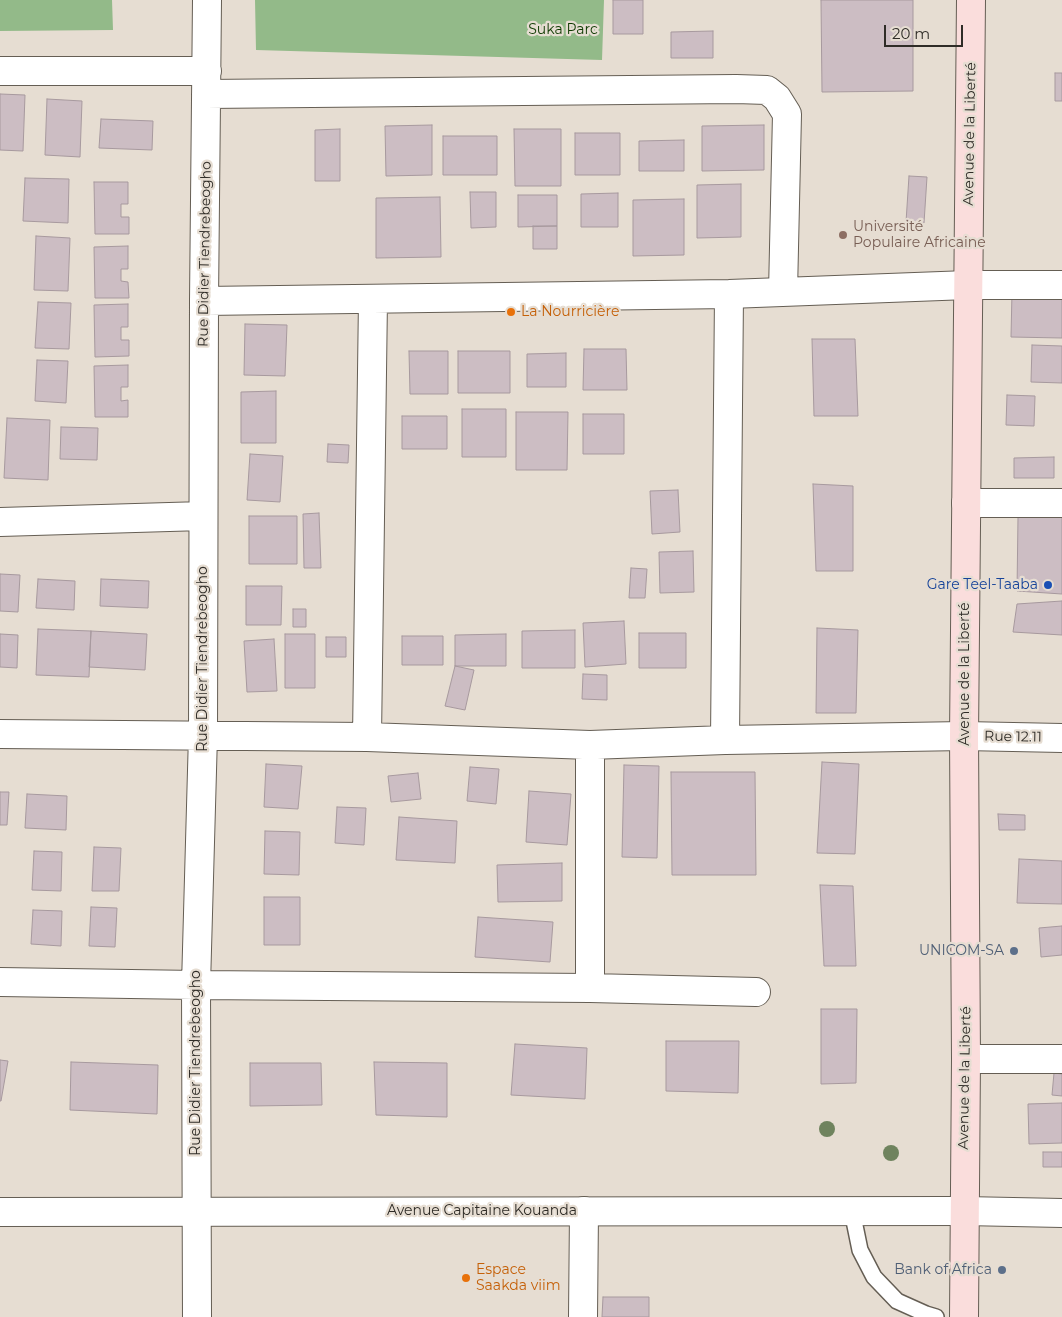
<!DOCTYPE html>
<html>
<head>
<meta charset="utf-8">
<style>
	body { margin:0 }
	#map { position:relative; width:1062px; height:1317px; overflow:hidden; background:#e6ddd2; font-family:Montserrat,sans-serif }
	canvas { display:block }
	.scale { position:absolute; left:884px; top:25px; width:79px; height:22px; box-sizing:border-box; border:2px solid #2f2c27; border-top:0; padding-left:6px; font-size:15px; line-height:18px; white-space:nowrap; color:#2f2c27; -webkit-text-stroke:4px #e6ddd2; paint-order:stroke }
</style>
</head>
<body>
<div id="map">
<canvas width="1062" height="1317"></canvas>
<div class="scale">20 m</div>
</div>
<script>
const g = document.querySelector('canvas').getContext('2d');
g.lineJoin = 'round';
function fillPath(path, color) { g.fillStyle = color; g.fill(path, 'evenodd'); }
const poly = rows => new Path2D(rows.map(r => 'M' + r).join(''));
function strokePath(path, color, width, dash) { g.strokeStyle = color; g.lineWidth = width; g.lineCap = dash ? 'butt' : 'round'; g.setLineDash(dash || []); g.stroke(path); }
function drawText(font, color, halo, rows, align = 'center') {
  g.font = font + ' Montserrat,sans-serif'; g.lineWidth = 4.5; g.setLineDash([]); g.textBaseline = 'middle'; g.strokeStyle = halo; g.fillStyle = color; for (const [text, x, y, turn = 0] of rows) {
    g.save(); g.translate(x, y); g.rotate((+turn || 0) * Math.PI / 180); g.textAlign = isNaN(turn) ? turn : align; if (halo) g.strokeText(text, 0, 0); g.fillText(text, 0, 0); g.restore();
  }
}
fillPath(poly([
	[0,0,112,0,113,30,0,31],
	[255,0,604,0,602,60,256,50]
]), '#93ba89');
const building = poly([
	[613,0,643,0,643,34,613,34,613,0],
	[821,0,913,0,913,91,822,92,821,0],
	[713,31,713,58,671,58,671,32,713,31],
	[1055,73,1062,73,1062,101,1055,101,1055,73],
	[0,94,25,95,23,151,0,150,0,94],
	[47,99,82,101,80,157,45,155,47,99],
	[101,119,153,121,152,150,99,148,101,119],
	[432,125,432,175,386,176,385,126,432,125],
	[764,125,764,170,702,171,702,126,764,125],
	[340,129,340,181,315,181,315,130,340,129],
	[514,129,561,129,561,186,515,186,514,129],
	[575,133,620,133,620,175,575,175,575,133],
	[443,136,497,136,497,175,443,175,443,136],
	[684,140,684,171,639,171,639,141,684,140],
	[909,176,927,177,924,223,906,222,909,176],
	[25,178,69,179,68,223,23,221,25,178],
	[94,182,128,182,128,204,121,204,121,217,129,217,129,234,95,234,94,182],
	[741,184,741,237,697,238,697,185,741,184],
	[470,192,496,192,496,227,471,228,470,192],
	[618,193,618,227,581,227,581,194,618,193],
	[518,195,557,195,557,226,518,227,518,195],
	[440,197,441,257,376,258,376,198,440,197],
	[684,199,684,255,633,256,633,200,684,199],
	[533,226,557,226,557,249,533,249,533,226],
	[36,236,70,238,68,291,34,290,36,236],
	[128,246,128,269,121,269,121,281,128,282,129,298,95,298,94,247,128,246],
	[1012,292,1062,293,1062,338,1011,337,1012,292],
	[38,302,71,303,69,349,35,348,38,302],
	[128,304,128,327,121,327,121,340,129,340,129,356,95,357,94,305,128,304],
	[245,324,287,325,285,376,244,375,245,324],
	[812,339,855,339,858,416,814,416,812,339],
	[1032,345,1062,346,1062,383,1031,382,1032,345],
	[584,349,626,349,627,390,583,390,584,349],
	[409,351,448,351,448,394,410,394,409,351],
	[458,351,510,351,510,393,458,393,458,351],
	[566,353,566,387,527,387,527,354,566,353],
	[37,360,68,361,66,403,35,401,37,360],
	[128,365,128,387,121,387,121,401,128,400,128,417,95,417,94,366,128,365],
	[276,391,276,443,241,443,241,392,276,391],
	[1007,395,1035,396,1034,426,1006,425,1007,395],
	[462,409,506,409,506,457,462,457,462,409],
	[516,412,568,412,567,470,516,470,516,412],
	[583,414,624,414,624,454,583,454,583,414],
	[402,416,447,416,447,449,402,449,402,416],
	[7,418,50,420,48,480,4,478,7,418],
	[61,427,98,428,97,460,60,459,61,427],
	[328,444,349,445,348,463,327,462,328,444],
	[250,454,283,456,280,502,247,500,250,454],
	[1054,457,1054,478,1014,478,1014,458,1054,457],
	[813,484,853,486,853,571,816,571,813,484],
	[678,490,680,532,652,534,650,491,678,490],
	[1062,512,1062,594,1017,591,1018,517,1062,512],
	[319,513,321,568,304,568,303,514,319,513],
	[249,516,297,516,297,564,249,564,249,516],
	[693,551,694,592,660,593,659,552,693,551],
	[631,568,647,569,645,598,629,598,631,568],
	[0,574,20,575,18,612,0,611,0,574],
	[38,579,75,581,74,610,36,608,38,579],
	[101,579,149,581,148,608,100,606,101,579],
	[246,586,282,586,281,625,246,625,246,586],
	[1062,601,1062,635,1013,632,1017,604,1062,601],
	[293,609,306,609,306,627,293,627,293,609],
	[624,621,626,664,585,667,583,623,624,621],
	[817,628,858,630,856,713,816,713,817,628],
	[38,629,91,631,89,677,36,675,38,629],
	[575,630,575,668,522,668,522,631,575,630],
	[91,631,147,634,145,670,89,667,91,631],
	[639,633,686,633,686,668,639,668,639,633],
	[0,634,18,635,17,668,0,667,0,634],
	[285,634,315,634,315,688,285,688,285,634],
	[506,634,506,666,455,666,455,635,506,634],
	[402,636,443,636,443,665,402,665,402,636],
	[326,637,346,637,346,657,326,657,326,637],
	[274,639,277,691,247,692,244,641,274,639],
	[455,666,474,670,465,710,445,706,455,666],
	[583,674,607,675,607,700,582,699,583,674],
	[822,762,859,764,855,854,817,853,822,762],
	[266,764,302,766,298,809,264,807,266,764],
	[624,765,659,766,657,858,622,857,624,765],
	[470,767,499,769,496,804,467,801,470,767],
	[671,772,755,772,756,875,672,875,671,772],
	[418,773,421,799,391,802,388,776,418,773],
	[529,791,571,794,567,845,526,842,529,791],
	[0,792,9,792,7,825,0,825,0,792],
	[27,794,67,796,66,830,25,828,27,794],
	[337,807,366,808,364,845,335,843,337,807],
	[998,814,1025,815,1025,830,999,830,998,814],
	[399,817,457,821,455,863,396,860,399,817],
	[265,831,300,832,299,875,264,874,265,831],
	[94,847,121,848,119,891,92,891,94,847],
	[34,851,62,852,61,891,32,890,34,851],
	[1019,859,1062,861,1062,904,1017,903,1019,859],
	[562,863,562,901,498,902,497,865,562,863],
	[820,885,853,886,856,966,824,966,820,885],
	[264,897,300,897,300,945,264,945,264,897],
	[91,907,117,908,115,947,89,946,91,907],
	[33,910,62,911,61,946,31,944,33,910],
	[478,917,553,922,550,962,475,957,478,917],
	[1062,926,1062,955,1041,957,1039,928,1062,926],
	[821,1009,857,1009,856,1083,821,1084,821,1009],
	[666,1041,739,1041,738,1093,666,1091,666,1041],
	[515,1044,587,1048,585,1099,511,1095,515,1044],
	[0,1060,8,1061,1,1101,0,1101,0,1060],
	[71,1062,158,1065,157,1114,70,1110,71,1062],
	[374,1062,447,1063,447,1117,376,1115,374,1062],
	[250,1063,321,1063,322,1105,250,1106,250,1063],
	[1054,1073,1062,1074,1062,1096,1052,1095,1054,1073],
	[1062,1103,1062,1143,1029,1144,1028,1104,1062,1103],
	[1043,1152,1062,1152,1062,1167,1043,1167,1043,1152],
	[603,1297,649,1297,649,1317,602,1317,603,1297]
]);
fillPath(building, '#ccbdc3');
strokePath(building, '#a7999e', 1);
const service = poly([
	[852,1211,860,1250,874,1277,897,1301,926,1314,936,1317]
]);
const minor = poly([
	[0,71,207,71],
	[206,94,736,89,767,90,777,98,787,114,783,292],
	[204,301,729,294,968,285,1062,285],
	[966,503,1062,503],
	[0,522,203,516],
	[0,734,367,737,590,745,725,740,964,736,1062,738],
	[367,737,373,299],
	[725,740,729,294],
	[590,745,590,988],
	[0,982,196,985,590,988,756,992],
	[966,1059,1062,1059],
	[964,1211,1062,1213],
	[197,1317,196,985,203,735,204,301,207,0],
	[583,1317,584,1211]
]);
const tertiary = poly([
	[0,1212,964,1211]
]);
const secondary = poly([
	[964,1317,966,1059,964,736,971,0]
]);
strokePath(service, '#655e54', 18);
strokePath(minor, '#655e54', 30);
strokePath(tertiary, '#655e54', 30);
strokePath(secondary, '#655e54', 30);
strokePath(service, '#fff', 15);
strokePath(minor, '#fff', 28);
strokePath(tertiary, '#fff', 28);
strokePath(secondary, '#fadddc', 28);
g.fillStyle = '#6f835e';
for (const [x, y] of [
	[827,1129],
	[891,1153]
]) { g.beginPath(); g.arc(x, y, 8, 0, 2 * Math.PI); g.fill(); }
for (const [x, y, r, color] of [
	[843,235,5,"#8d6e63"],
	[511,312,5,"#e8710a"],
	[1048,585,5,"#1a4fb4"],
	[1014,951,5,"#5c6f8a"],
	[1002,1270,5,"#5c6f8a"],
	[466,1278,5,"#e8710a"]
]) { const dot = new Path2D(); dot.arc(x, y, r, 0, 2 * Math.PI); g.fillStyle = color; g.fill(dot); strokePath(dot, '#e6ddd2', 2); }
drawText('14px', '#0e3a00', '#e6ddd2', [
	["Suka Parc",563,30]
]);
drawText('14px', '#2f2c27', '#e6ddd2', [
	["Avenue de la Liberté",970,134,-89],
	["Rue Didier Tiendrebeogho",205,254,-89],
	["Rue Didier Tiendrebeogho",203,659,-90],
	["Avenue de la Liberté",965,674,-90],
	["Rue 12.11",1013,737,1],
	["Rue Didier Tiendrebeogho",196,1063,-90],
	["Avenue de la Liberté",965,1078,-89],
	["Avenue Capitaine Kouanda",482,1211]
]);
drawText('14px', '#785e54', '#e6ddd2', [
	["Université",853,227],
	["Populaire Africaine",853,243]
], 'left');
drawText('14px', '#c56008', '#e6ddd2', [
	["La Nourricière",521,312],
	["Espace",476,1270],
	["Saakda viim",476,1286]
], 'left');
drawText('14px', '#164399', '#e6ddd2', [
	["Gare Teel-Taaba",1038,585]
], 'right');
drawText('14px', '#4e5e75', '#e6ddd2', [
	["UNICOM-SA",1004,951],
	["Bank of Africa",992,1270]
], 'right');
</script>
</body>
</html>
